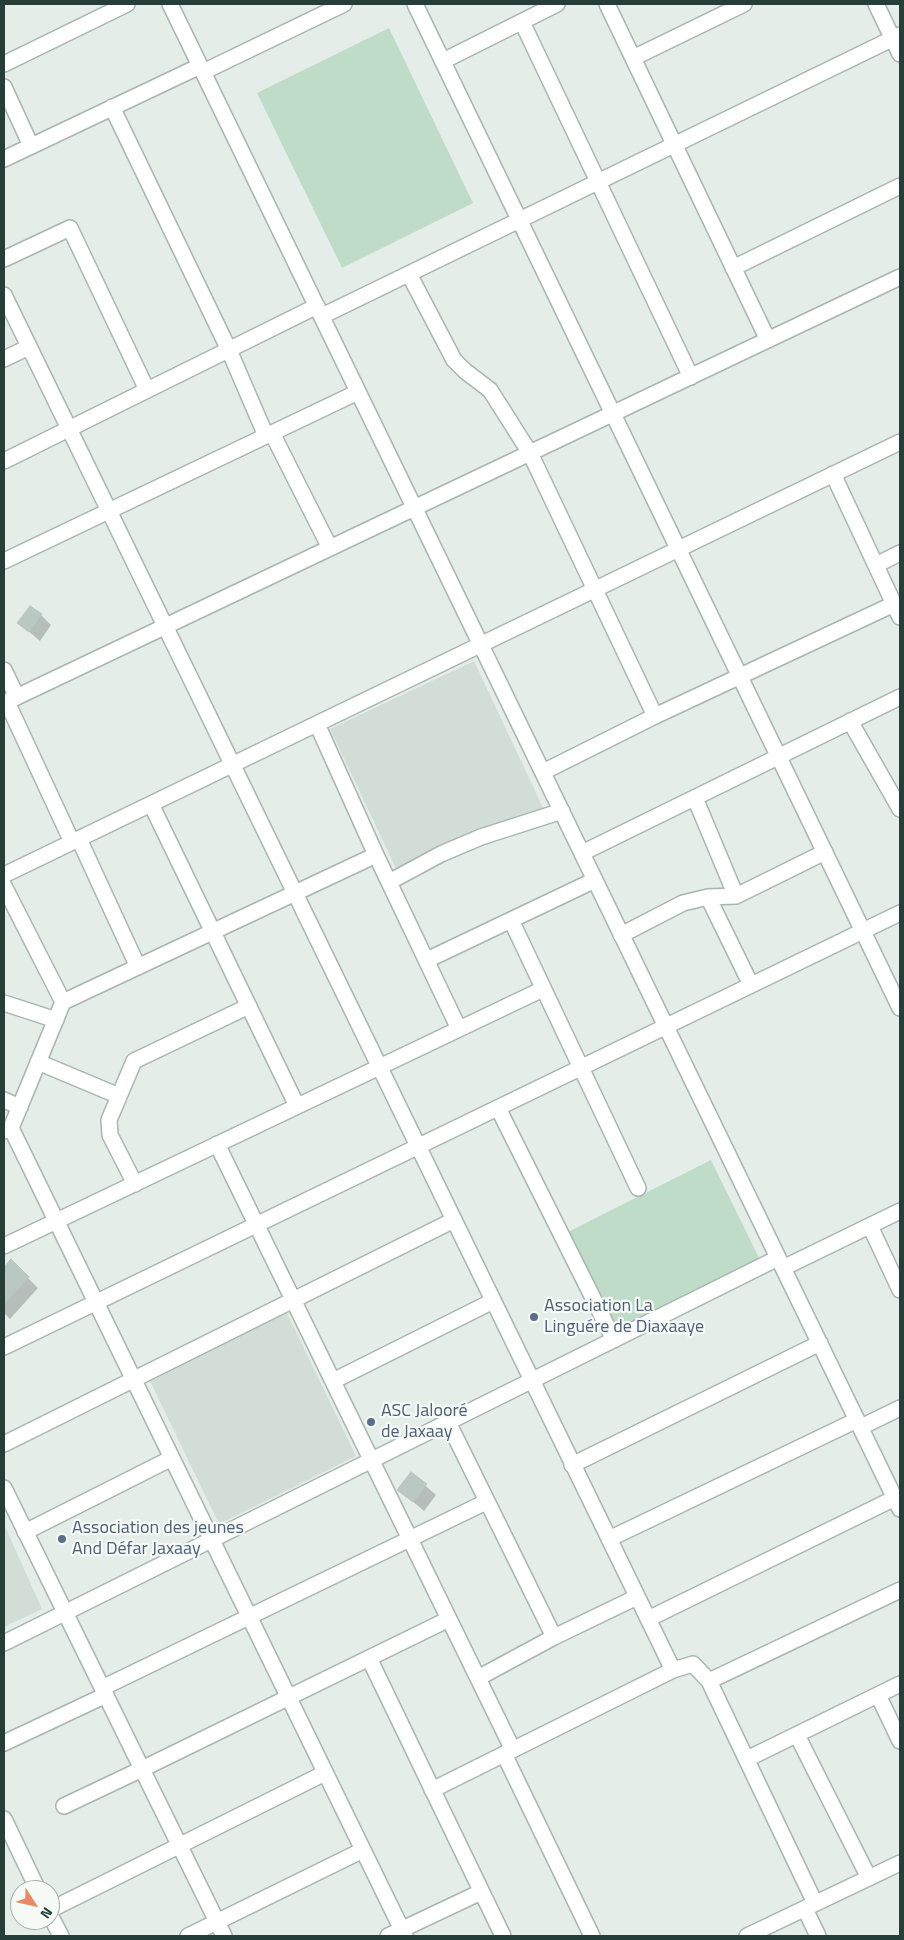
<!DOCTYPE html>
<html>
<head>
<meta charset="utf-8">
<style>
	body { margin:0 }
	#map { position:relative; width:904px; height:1940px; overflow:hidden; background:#e5ede9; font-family:"Titillium Web",sans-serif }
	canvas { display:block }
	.frame { position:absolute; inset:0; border:5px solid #253e38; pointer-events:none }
	.north { position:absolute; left:10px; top:1880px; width:50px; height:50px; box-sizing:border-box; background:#f5faf7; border:1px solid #a2afab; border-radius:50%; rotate:125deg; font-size:14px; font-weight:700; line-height:20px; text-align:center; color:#253e38 }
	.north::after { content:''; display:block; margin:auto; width:18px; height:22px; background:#e88a68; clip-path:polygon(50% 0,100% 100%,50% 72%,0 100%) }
</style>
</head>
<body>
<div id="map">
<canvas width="904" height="1940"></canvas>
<div class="frame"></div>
<div class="north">N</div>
</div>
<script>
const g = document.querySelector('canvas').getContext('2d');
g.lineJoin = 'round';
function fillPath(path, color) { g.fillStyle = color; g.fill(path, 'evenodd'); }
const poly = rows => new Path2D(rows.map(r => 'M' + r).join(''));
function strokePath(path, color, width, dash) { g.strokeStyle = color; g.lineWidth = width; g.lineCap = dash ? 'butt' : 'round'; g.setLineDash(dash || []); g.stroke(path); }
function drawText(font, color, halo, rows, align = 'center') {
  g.font = font + ' "Titillium Web",sans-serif'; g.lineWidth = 4.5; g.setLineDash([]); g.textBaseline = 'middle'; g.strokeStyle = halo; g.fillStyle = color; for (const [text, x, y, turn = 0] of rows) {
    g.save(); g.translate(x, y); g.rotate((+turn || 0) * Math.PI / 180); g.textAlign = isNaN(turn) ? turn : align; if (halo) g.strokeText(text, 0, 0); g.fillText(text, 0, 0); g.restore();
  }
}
fillPath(poly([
	[474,661,545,812,402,881,330,729],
	[286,1311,356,1456,219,1524,149,1379],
	[4,1524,42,1609,4,1627]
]), '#d3ddd8');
fillPath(poly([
	[389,28,473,203,342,268,257,93],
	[711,1160,760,1260,617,1331,568,1232]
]), '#bfdcc8');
fillPath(poly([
	[41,615,51,625,40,641,19,623],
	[11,1261,38,1288,10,1319,4,1313,4,1269],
	[412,1474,436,1495,424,1511,399,1490]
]), '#0003');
const building = poly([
	[30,606,42,614,29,632,17,623,30,606],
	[11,1259,29,1277,4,1304,4,1267,11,1259],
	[411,1472,427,1484,413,1502,397,1490,411,1472]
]);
fillPath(building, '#bac8c3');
strokePath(building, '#b8c6c0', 1);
const minor = poly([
	[170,4,900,1509],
	[415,4,900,1008],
	[607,4,768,340],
	[876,4,900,54],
	[522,22,691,377],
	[633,58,744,4],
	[443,61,557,4],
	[4,64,127,4],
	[203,72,344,4],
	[4,87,31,146],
	[112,107,229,350,266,436],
	[4,159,200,66],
	[4,259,70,228,147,390],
	[733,268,900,186],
	[409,274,454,360,465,371,490,390,530,453,655,716],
	[4,295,673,1670],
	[322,316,900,35],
	[4,359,29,347],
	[272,433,330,548],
	[4,461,317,306],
	[833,474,900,617],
	[4,561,358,392],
	[876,565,900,553],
	[4,670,17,697],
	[7,702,72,842],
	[4,703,900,277],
	[850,721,900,809],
	[317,724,376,855,459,1029],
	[543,772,655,716,894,604],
	[695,798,736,896],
	[151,804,297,1106],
	[79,839,138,967],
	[582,853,900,697],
	[4,875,900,442],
	[389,882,441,854,481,837,562,811],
	[4,886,63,1002],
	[708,897,751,985],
	[511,920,638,1188],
	[621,935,683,903,708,897,736,896,825,852],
	[427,960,595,880],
	[4,1003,56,1020],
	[38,1062,119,1096],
	[4,1100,20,1107],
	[498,1108,614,1340],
	[11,1128,405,1936],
	[4,1131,11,1128,63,1002,376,855],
	[217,1144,513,1750],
	[135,1184,110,1135,109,1120,134,1061,249,1006],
	[870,1226,900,1290],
	[4,1246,543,989],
	[783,1268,900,1211],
	[4,1347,900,913],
	[333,1381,493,1301],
	[448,1422,554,1637],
	[861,1427,900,1408],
	[4,1444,454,1220],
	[572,1465,820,1343],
	[4,1488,224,1936],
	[25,1532,172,1458],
	[609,1539,857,1420],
	[648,1619,895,1498],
	[4,1643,778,1258],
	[369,1658,503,1936],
	[478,1678,554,1637,637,1597],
	[709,1681,900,1590],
	[102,1688,486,1502],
	[878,1695,900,1741],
	[797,1735,869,1878],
	[4,1743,106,1695],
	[504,1754,592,1936],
	[747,1759,900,1684],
	[432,1790,673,1670,693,1664,709,1681,815,1903],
	[64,1806,142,1769,449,1619],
	[4,1819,38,1890],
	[805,1909,818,1936],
	[50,1910,325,1773],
	[50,1915,61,1936],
	[188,1936,363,1850],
	[388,1936,481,1892],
	[747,1936,900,1863]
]);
strokePath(minor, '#a8b5b0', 18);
strokePath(minor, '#fff', 15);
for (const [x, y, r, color] of [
	[534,1317,5,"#5c6f8a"],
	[371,1422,5,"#5c6f8a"],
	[62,1539,5,"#5c6f8a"]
]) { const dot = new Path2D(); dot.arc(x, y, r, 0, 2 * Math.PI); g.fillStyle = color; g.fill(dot); strokePath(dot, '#f5faf7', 2); }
drawText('18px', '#4e5e75', '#f5faf7', [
	["Association La",544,1307],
	["Linguére de Diaxaaye",544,1328],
	["ASC Jalooré",381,1412],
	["de Jaxaay",381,1433],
	["Association des jeunes",72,1529],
	["And Défar Jaxaay",72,1550]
], 'left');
</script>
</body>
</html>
